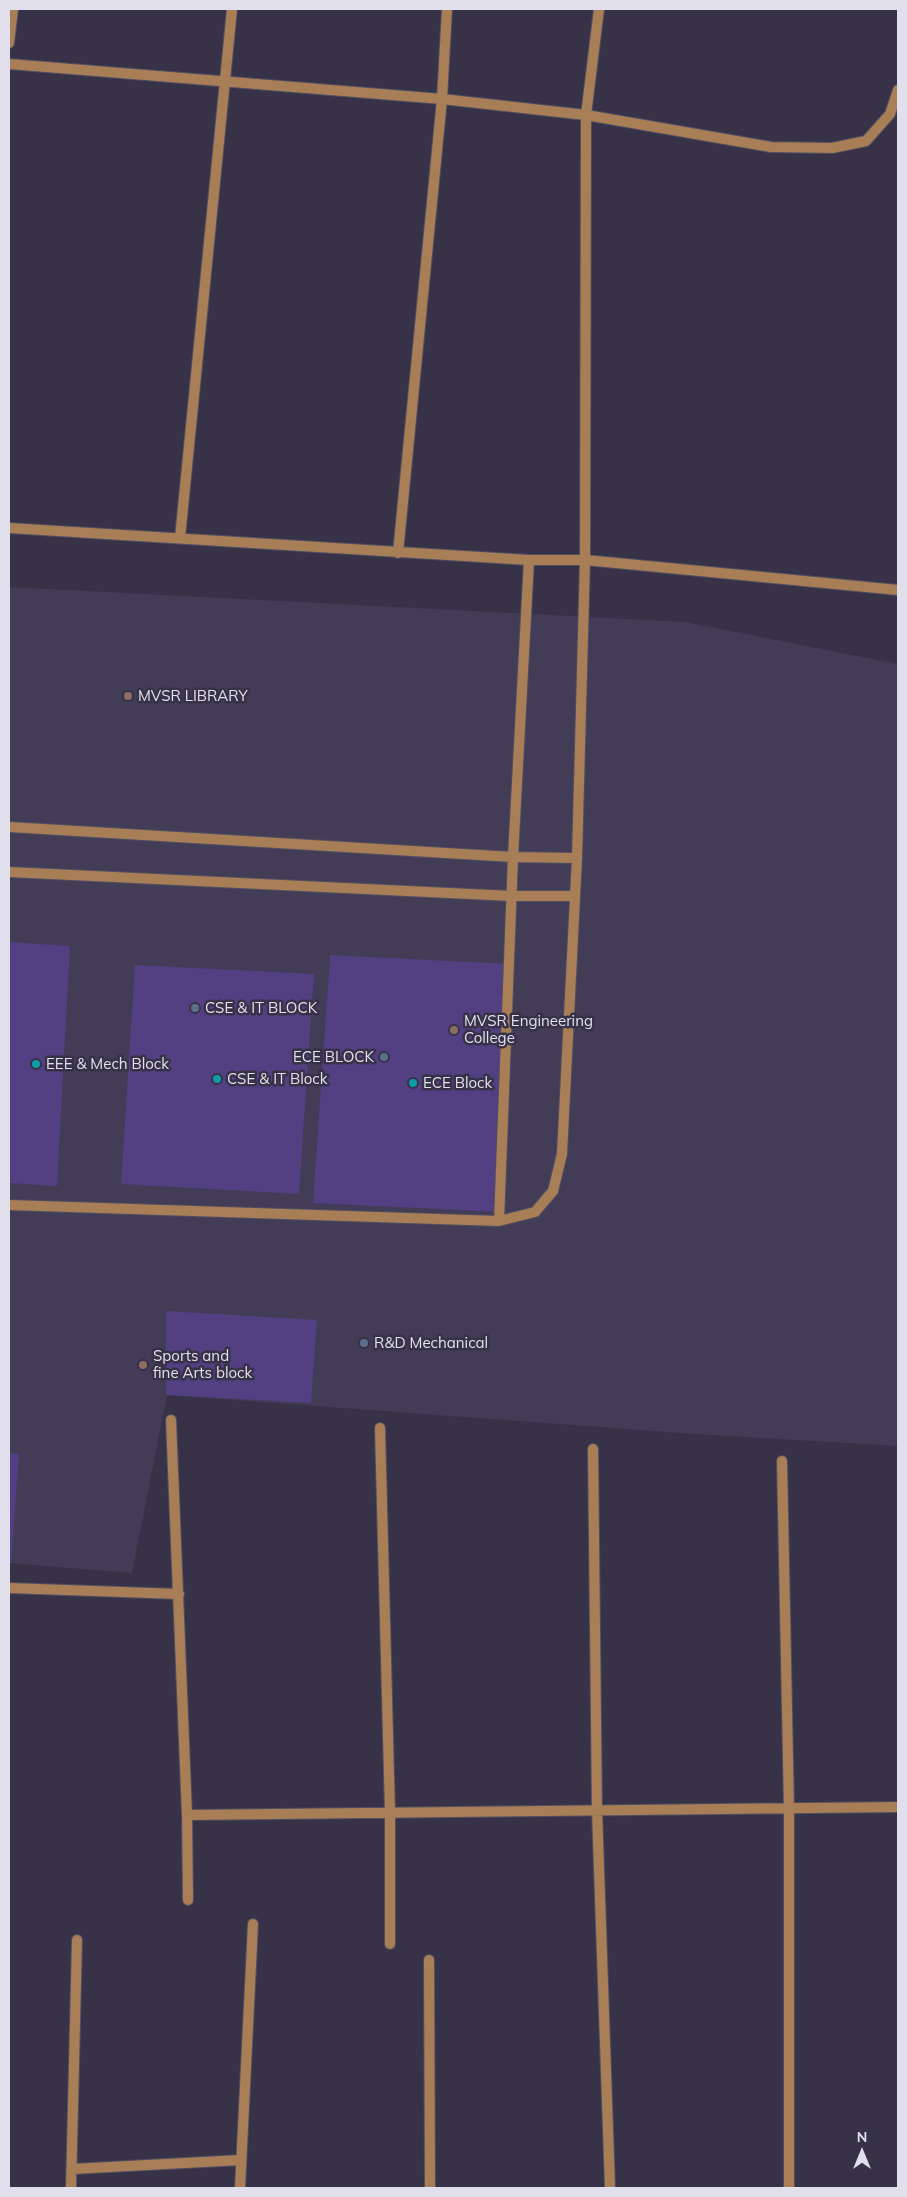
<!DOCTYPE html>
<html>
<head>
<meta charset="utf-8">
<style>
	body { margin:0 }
	#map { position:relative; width:907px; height:2197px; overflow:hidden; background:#373248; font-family:Mulish,sans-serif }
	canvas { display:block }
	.frame { position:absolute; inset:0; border:10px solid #e2dfed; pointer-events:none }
	.north { position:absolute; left:837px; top:2127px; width:50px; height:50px; -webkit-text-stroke:4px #373248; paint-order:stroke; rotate:0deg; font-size:14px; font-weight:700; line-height:20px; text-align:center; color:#e2dfed }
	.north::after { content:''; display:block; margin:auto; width:18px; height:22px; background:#e2dfed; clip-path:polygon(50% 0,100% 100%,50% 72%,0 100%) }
</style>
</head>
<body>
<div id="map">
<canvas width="907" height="2197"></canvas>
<div class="frame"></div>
<div class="north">N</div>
</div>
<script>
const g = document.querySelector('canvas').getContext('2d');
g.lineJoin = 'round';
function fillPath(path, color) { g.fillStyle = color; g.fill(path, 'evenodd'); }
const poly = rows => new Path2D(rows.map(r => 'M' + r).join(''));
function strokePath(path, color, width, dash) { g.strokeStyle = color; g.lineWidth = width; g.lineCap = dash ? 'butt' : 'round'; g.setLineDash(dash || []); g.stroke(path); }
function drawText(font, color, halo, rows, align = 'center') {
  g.font = font + ' Mulish,sans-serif'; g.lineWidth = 5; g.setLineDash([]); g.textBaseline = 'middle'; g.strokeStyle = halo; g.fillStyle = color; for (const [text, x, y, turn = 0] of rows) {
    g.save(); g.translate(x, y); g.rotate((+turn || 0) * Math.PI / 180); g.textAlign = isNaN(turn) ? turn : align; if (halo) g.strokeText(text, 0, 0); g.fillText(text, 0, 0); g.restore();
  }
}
fillPath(poly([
	[9,587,685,622,898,664,898,1446,695,1434,167,1395,132,1573,9,1563]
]), '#423c57');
fillPath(poly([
	[9,942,70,946,57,1186,9,1183],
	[330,955,509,964,500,1212,313,1203],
	[135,965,314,974,299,1194,121,1184],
	[166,1311,317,1320,311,1403,166,1395],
	[9,1453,19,1454,11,1563,9,1563]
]), '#524082');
const service = poly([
	[9,827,513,857,577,858],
	[9,872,512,896,575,896],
	[9,1205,499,1221,535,1212,553,1191,562,1154,577,858,585,560],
	[499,1221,513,857,529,560]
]);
const minor = poly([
	[9,43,13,9],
	[9,64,442,99,586,115,771,147,832,148,866,141,890,114,898,90],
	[9,528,529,560,585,560,898,590],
	[180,538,232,9],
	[398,553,442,99,447,9],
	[585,560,586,115,599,9],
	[171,1420,187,1815],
	[380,1428,390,1813,390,1944],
	[593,1449,597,1810,610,2188],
	[782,1461,789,1809,789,2188],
	[9,1588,179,1594],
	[188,1900,187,1815,898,1807],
	[429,1960,430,2188],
	[72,2169,241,2160],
	[71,2188,77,1940],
	[240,2188,253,1924]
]);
strokePath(service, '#524e62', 12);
strokePath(minor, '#524e62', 12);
strokePath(service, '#a77e56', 10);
strokePath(minor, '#a77e56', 10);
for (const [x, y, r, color] of [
	[128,696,5,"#8d6e63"],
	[195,1008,5,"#5c6f8a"],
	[454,1030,5,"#8d6e63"],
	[384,1057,5,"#5c6f8a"],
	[36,1064,5,"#0f9aa8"],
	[217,1079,5,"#0f9aa8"],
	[413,1083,5,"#0f9aa8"],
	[364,1343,5,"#5c6f8a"],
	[143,1365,5,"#8d6e63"]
]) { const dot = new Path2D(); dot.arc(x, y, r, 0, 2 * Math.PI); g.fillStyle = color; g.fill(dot); strokePath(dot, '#373248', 2); }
drawText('15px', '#e2dfed', '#373248', [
	["MVSR LIBRARY",138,696],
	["CSE & IT BLOCK",205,1008],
	["MVSR Engineering",464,1021],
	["College",464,1038],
	["ECE BLOCK",374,1057,"right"],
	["EEE & Mech Block",46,1064],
	["CSE & IT Block",227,1079],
	["ECE Block",423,1083],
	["R&D Mechanical",374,1343],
	["Sports and",153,1356],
	["fine Arts block",153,1373]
], 'left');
</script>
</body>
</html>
